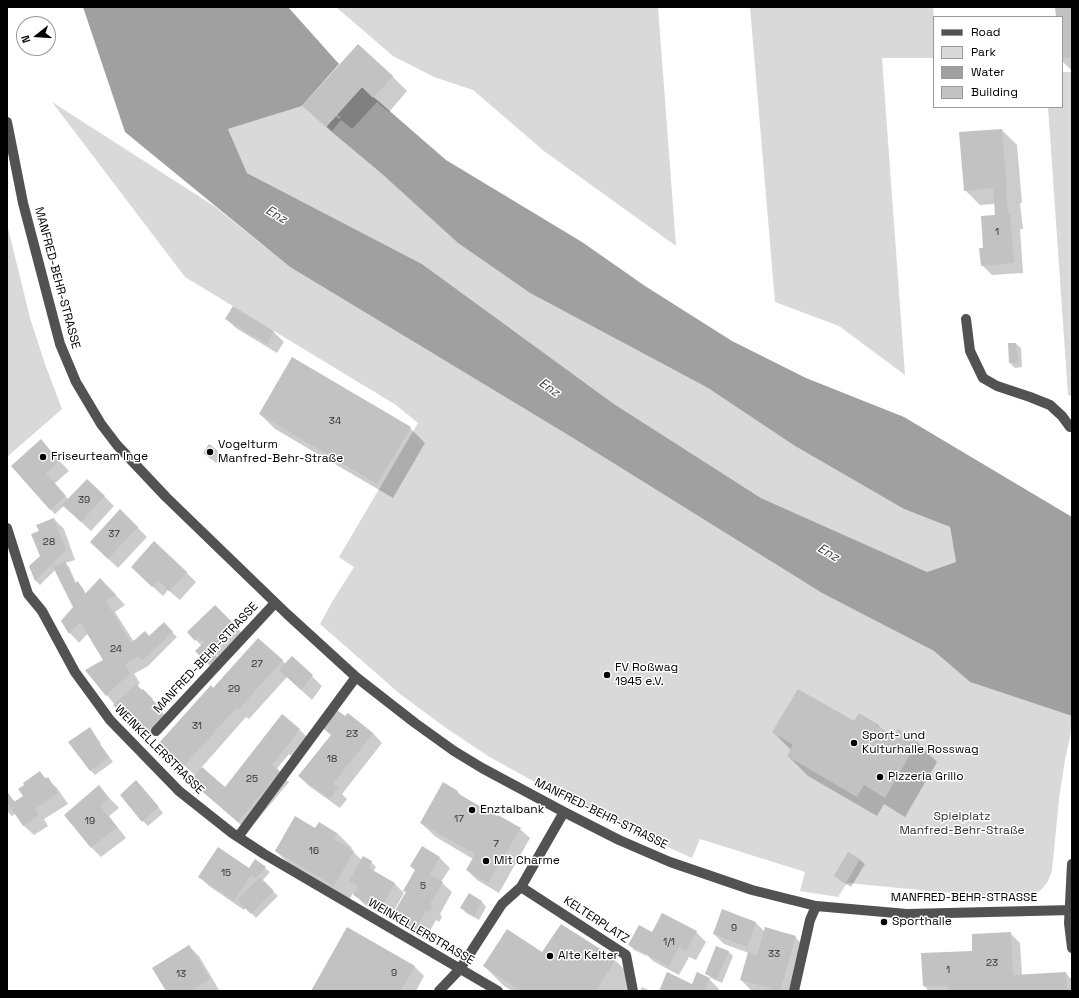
<!DOCTYPE html>
<html>
<head>
<meta charset="utf-8">
<style>
	body { margin:0 }
	#map { position:relative; width:1079px; height:998px; overflow:hidden; background:#fff; font-family:"Space Grotesk",sans-serif }
	canvas { display:block }
	.frame { position:absolute; inset:0; border:8px solid #000; pointer-events:none }
	.legend { position:absolute; left:933px; top:16px; width:130px; height:92px; box-sizing:border-box; background:#fff; border:1px solid #999; margin:0; padding:5px 7px; list-style:none; font-size:12px; color:#000 }
	.legend li { display:flex; align-items:center; gap:8px; height:20px }
	.legend b { width:20px; border:1px solid #999 }
	.north { position:absolute; left:16px; top:16px; width:40px; height:40px; box-sizing:border-box; background:#fff; border:1px solid #999; border-radius:50%; rotate:253deg; font-size:11px; font-weight:700; line-height:16px; text-align:center; color:#000 }
	.north::after { content:''; display:block; margin:auto; width:14px; height:18px; background:#000; clip-path:polygon(50% 0,100% 100%,50% 72%,0 100%) }
</style>
</head>
<body>
<div id="map">
<canvas width="1079" height="998"></canvas>
<div class="frame"></div>
<ul class="legend">
<li><b style="height:5px;background:#525252"></b>Road</li>
<li><b style="height:11px;background:#d9d9d9"></b>Park</li>
<li><b style="height:11px;background:#a0a0a0"></b>Water</li>
<li><b style="height:11px;background:#c2c2c2"></b>Building</li>
</ul>
<div class="north">N</div>
</div>
<script>
const g = document.querySelector('canvas').getContext('2d');
g.lineJoin = 'round';
function fillPath(path, color) { g.fillStyle = color; g.fill(path, 'evenodd'); }
const poly = rows => new Path2D(rows.map(r => 'M' + r).join(''));
function strokePath(path, color, width, dash) { g.strokeStyle = color; g.lineWidth = width; g.lineCap = dash ? 'butt' : 'round'; g.setLineDash(dash || []); g.stroke(path); }
function drawText(font, color, halo, rows, align = 'center') {
  g.font = font + ' "Space Grotesk",sans-serif'; g.lineWidth = 3; g.setLineDash([]); g.textBaseline = 'middle'; g.strokeStyle = halo; g.fillStyle = color; for (const [text, x, y, turn = 0] of rows) {
    g.save(); g.translate(x, y); g.rotate((+turn || 0) * Math.PI / 180); g.textAlign = isNaN(turn) ? turn : align; if (halo) g.strokeText(text, 0, 0); g.fillText(text, 0, 0); g.restore();
  }
}
fillPath(poly([
	[336,7,658,7,676,246,544,151,473,90,434,77,393,56],
	[750,7,933,7,934,22,934,58,882,58,905,375,839,326,775,302],
	[1062,72,1072,72,1072,396,1068,395,1048,107,1062,107],
	[52,102,214,206,290,267,573,438,822,593,934,651,970,682,1072,716,1072,727,1065,760,1059,799,1052,871,1048,881,1042,889,1034,895,1024,898,1014,899,847,883,838,897,800,891,805,872,700,839,692,858,578,806,488,756,446,728,400,694,320,624,332,602,354,567,339,557,418,423,396,405,185,277],
	[302,106,382,174,458,243,530,293,708,388,795,446,904,509,950,527,956,562,927,572,761,498,614,404,422,264,247,173,228,129],
	[7,224,30,318,45,364,62,409,7,457]
]), '#d9d9d9');
fillPath(poly([
	[83,7,288,7,339,64,302,106,228,129,247,173,422,264,614,404,761,498,927,572,956,562,950,527,904,509,795,446,708,388,530,293,458,243,382,174,326,127,362,87,446,160,582,242,645,286,732,341,806,378,904,417,1072,517,1072,716,970,682,934,651,822,593,573,438,290,267,125,132]
]), '#a0a0a0');
fillPath(poly([
	[1056,7,1072,7,1072,71,1062,61,1062,17,1057,17],
	[392,76,407,91,389,112,377,102,352,129,341,120,332,131,304,106],
	[329,107,341,118,339,119,328,109],
	[1002,130,1017,145,1022,203,1020,203,1023,229,1020,229,1023,273,992,275,982,265,985,249,997,216,995,204,980,205,965,190],
	[233,308,274,332,284,342,277,353,236,328,226,319],
	[1016,344,1021,348,1022,367,1015,368,1010,363],
	[260,414,410,428,425,443,393,498,275,429],
	[41,441,69,471,54,484,69,500,104,496,114,506,91,531,64,506,55,514,50,509],
	[217,452,222,456,216,463,209,457],
	[54,519,64,529,75,560,65,563,69,567,76,583,77,582,82,587,86,594,110,589,125,605,115,612,134,642,149,637,164,624,177,637,148,666,134,674,140,683,137,686,142,691,143,690,153,700,162,710,161,711,167,717,167,721,152,735,150,733,146,737,115,705,87,671,104,660,88,633,79,643,70,633,62,621,74,608,55,570,40,585,35,580,41,556,40,532],
	[137,527,147,537,118,568,101,552],
	[186,572,196,582,180,600,168,590,163,596,142,577],
	[215,606,245,636,221,659,212,650,211,651,202,646,188,632],
	[258,639,286,664,292,657,322,686,312,700,287,677,249,719,246,717,201,768,225,789,300,730,309,739,294,759,289,754,276,770,289,782,248,831,202,791,192,781,196,776,170,753,213,689],
	[854,723,877,724,882,730,894,737,898,730,917,742,937,762,905,817,884,804,877,816,808,776,788,756,791,750,773,732],
	[89,728,101,743,100,744,113,762,95,775,90,770],
	[373,733,382,743,342,794,347,799,340,808,309,786,299,776],
	[40,773,57,788,68,804,44,819,48,826,34,835,24,826,16,813,12,816,7,811,7,794,16,802,25,796],
	[444,784,458,792,464,799,520,829,530,838,499,893,477,880,467,870,473,859,436,837,421,823],
	[141,786,163,813,148,826,143,821],
	[99,787,119,808,109,816,126,838,101,857,92,848],
	[316,829,337,833,352,848,351,850,362,860,371,862,376,867,373,872,394,883,404,893,389,919,364,904,353,893,349,900,291,866,276,851],
	[422,847,440,858,450,868,441,882,452,892,440,914,442,917,439,922,436,920,425,940,403,927,393,917,407,893,416,871,411,866],
	[848,853,860,860,865,864,851,887,840,880,835,876],
	[256,861,270,872,262,881,278,896,256,918,246,907,244,910,209,886,199,876,250,870],
	[469,895,482,902,486,907,479,920,466,913,462,908],
	[755,922,765,932,795,937,805,947,793,991,751,990,741,980,749,953,724,944,714,934],
	[696,932,706,942,696,960,689,957,679,975,653,961,647,955,647,956,634,950,630,945,653,933],
	[1010,933,1020,943,1022,975,1066,973,1072,980,1072,991,929,991,924,986,973,952],
	[189,946,199,956,219,990,217,991,168,991],
	[728,951,733,956,722,983,711,978,707,973],
	[543,954,615,960,635,980,627,991,512,991,504,986,484,966],
	[414,966,424,976,416,991,312,991],
	[709,979,719,989,718,991,660,991,693,985],
	[642,987,650,991,640,991]
]), '#0003');
fillPath(poly([
	[1055,7,1072,7,1072,58,1062,59,1062,17,1056,17],
	[358,44,393,76,373,98,362,87,326,127,302,106],
	[1002,129,1007,188,1006,188,1008,214,1010,214,1014,263,981,266,979,248,983,248,981,216,995,215,993,188,964,191,959,132],
	[233,306,274,331,267,344,225,319],
	[1008,343,1016,343,1018,363,1009,363],
	[292,357,411,427,377,484,259,414],
	[41,439,59,461,46,473,66,496,50,510,11,466],
	[209,444,218,451,211,459,203,453],
	[87,479,105,496,81,522,62,505],
	[120,509,138,527,108,559,90,542],
	[54,518,66,550,35,581,29,566,40,556,31,534,39,531,36,525],
	[154,541,187,572,169,591,158,580,152,587,131,567],
	[65,561,75,583,78,581,85,594,100,578,116,595,106,601,131,643,145,631,149,636,164,622,173,632,142,661,139,656,125,664,130,673,106,696,85,670,103,660,80,622,69,634,61,621,73,607,53,567],
	[215,605,235,625,211,650,219,658,211,667,195,651,204,642,199,637,195,641,187,632],
	[258,638,283,660,238,710,236,708,184,766,159,743,211,685,213,688],
	[292,656,313,675,301,690,279,670],
	[136,684,142,690,143,689,153,699,152,700,158,707,156,709,163,716,147,731,140,724,136,728,113,705],
	[798,689,854,721,859,713,877,724,876,725,894,736,898,729,918,741,885,798,864,785,857,797,787,756,793,745,772,732],
	[337,710,345,716,348,713,373,733,333,784,338,788,330,799,298,776,331,735,323,728],
	[282,714,300,729,272,765,280,771,238,822,190,781,202,767,225,787],
	[90,727,97,738,96,739,109,757,90,771,68,742],
	[40,771,45,779,48,777,58,793,35,809,39,815,23,826,7,802,7,791,14,802,23,796,18,789,24,785,23,783],
	[136,780,159,807,142,822,120,795],
	[443,782,458,791,457,793,497,816,498,815,521,828,488,883,466,870,475,854,420,823],
	[99,785,109,798,100,806,117,827,91,848,64,815],
	[295,816,315,828,319,822,337,833,334,839,354,851,334,886,275,851],
	[422,846,440,857,430,874,443,882,430,904,433,906,429,913,426,911,415,931,391,917,406,892,403,891,415,870,410,866],
	[218,847,249,868,255,859,266,867,256,878,251,875,234,901,198,877],
	[848,852,860,859,846,883,834,876],
	[363,856,372,861,369,868,395,883,379,910,353,895,358,886,349,881],
	[260,877,274,891,251,914,237,900],
	[469,893,482,901,474,916,460,908],
	[722,909,756,922,747,947,713,934],
	[662,913,697,931,686,951,679,947,669,966,628,945,639,925,652,932],
	[561,924,616,959,597,989,600,991,521,991,483,966,507,929,542,952],
	[347,927,415,966,401,991,311,991],
	[765,927,796,936,780,991,740,980,748,952,757,955],
	[1011,932,1013,975,1066,972,1068,991,949,991,948,986,923,986,921,953,972,951,972,934],
	[189,945,210,979,191,991,166,991,152,968],
	[716,946,729,951,717,979,705,974],
	[667,972,692,984,697,972,710,978,704,991,659,991]
]), '#c2c2c2');
strokePath(poly([
	[7,122,23,203,60,344,76,382,101,424,117,445,166,497,287,614,356,677,415,723,454,751,482,768,564,812,619,840,670,862,752,890,816,906,907,914,1072,910],
	[966,319,970,351,983,378,997,386,1030,397,1050,405,1062,416,1070,427,1072,427],
	[7,528,28,594,42,611,75,672,110,720,179,791,232,833,264,854,498,991],
	[156,731,275,603],
	[238,837,356,677],
	[1072,864,1069,923,1072,948],
	[521,887,626,955,633,991],
	[439,991,460,969,502,904,521,887,564,812],
	[794,991,810,920,816,906]
]), '#525252', 10);
for (const [x, y, r, color] of [
	[210,452,4,"#000"],
	[43,457,4,"#000"],
	[607,675,4,"#000"],
	[854,743,4,"#000"],
	[880,777,4,"#000"],
	[472,810,4,"#000"],
	[486,861,4,"#000"],
	[884,922,4,"#000"],
	[550,956,4,"#000"]
]) { const dot = new Path2D(); dot.arc(x, y, r, 0, 2 * Math.PI); g.fillStyle = color; g.fill(dot); strokePath(dot, '#fff', 1.5); }
drawText('10px', '#303030', null, [
	["1",997,232],
	["34",335,421],
	["39",84,500],
	["37",114,534],
	["28",49,542],
	["24",116,649],
	["27",257,664],
	["29",234,689],
	["31",197,726],
	["23",352,734],
	["18",332,759],
	["25",252,779],
	["17",459,819],
	["19",90,821],
	["7",496,844],
	["16",314,851],
	["15",226,873],
	["5",423,886],
	["9",734,928],
	["1/1",669,942],
	["33",774,954],
	["23",992,963],
	["1",948,970],
	["9",394,973],
	["13",181,974]
]);
drawText('12px', '#000', '#fff', [
	["MANFRED-BEHR-STRASSE",57,278,75],
	["MANFRED-BEHR-STRASSE",206,658,-47],
	["WEINKELLERSTRASSE",159,750,45],
	["MANFRED-BEHR-STRASSE",601,814,26],
	["MANFRED-BEHR-STRASSE",964,898],
	["KELTERPLATZ",596,920,33],
	["WEINKELLERSTRASSE",421,932,30]
]);
drawText('12px', '#000', '#fff', [
	["Vogelturm",218,445],
	["Manfred-Behr-Straße",218,459],
	["Friseurteam Inge",51,457],
	["FV Roßwag",615,668],
	["1945 e.V.",615,682],
	["Sport- und",862,736],
	["Kulturhalle Rosswag",862,750],
	["Pizzeria Grillo",888,777],
	["Enztalbank",480,810],
	["Mit Charme",494,861],
	["Sporthalle",892,922],
	["Alte Kelter",558,956]
], 'left');
drawText('12px', '#303030', '#fff', [
	["Spielplatz",962,817],
	["Manfred-Behr-Straße",962,831]
]);
drawText('italic 13px', '#414141', '#fff', [
	["Enz",276,215,30],
	["Enz",549,388,34],
	["Enz",828,553,30]
]);
</script>
</body>
</html>
